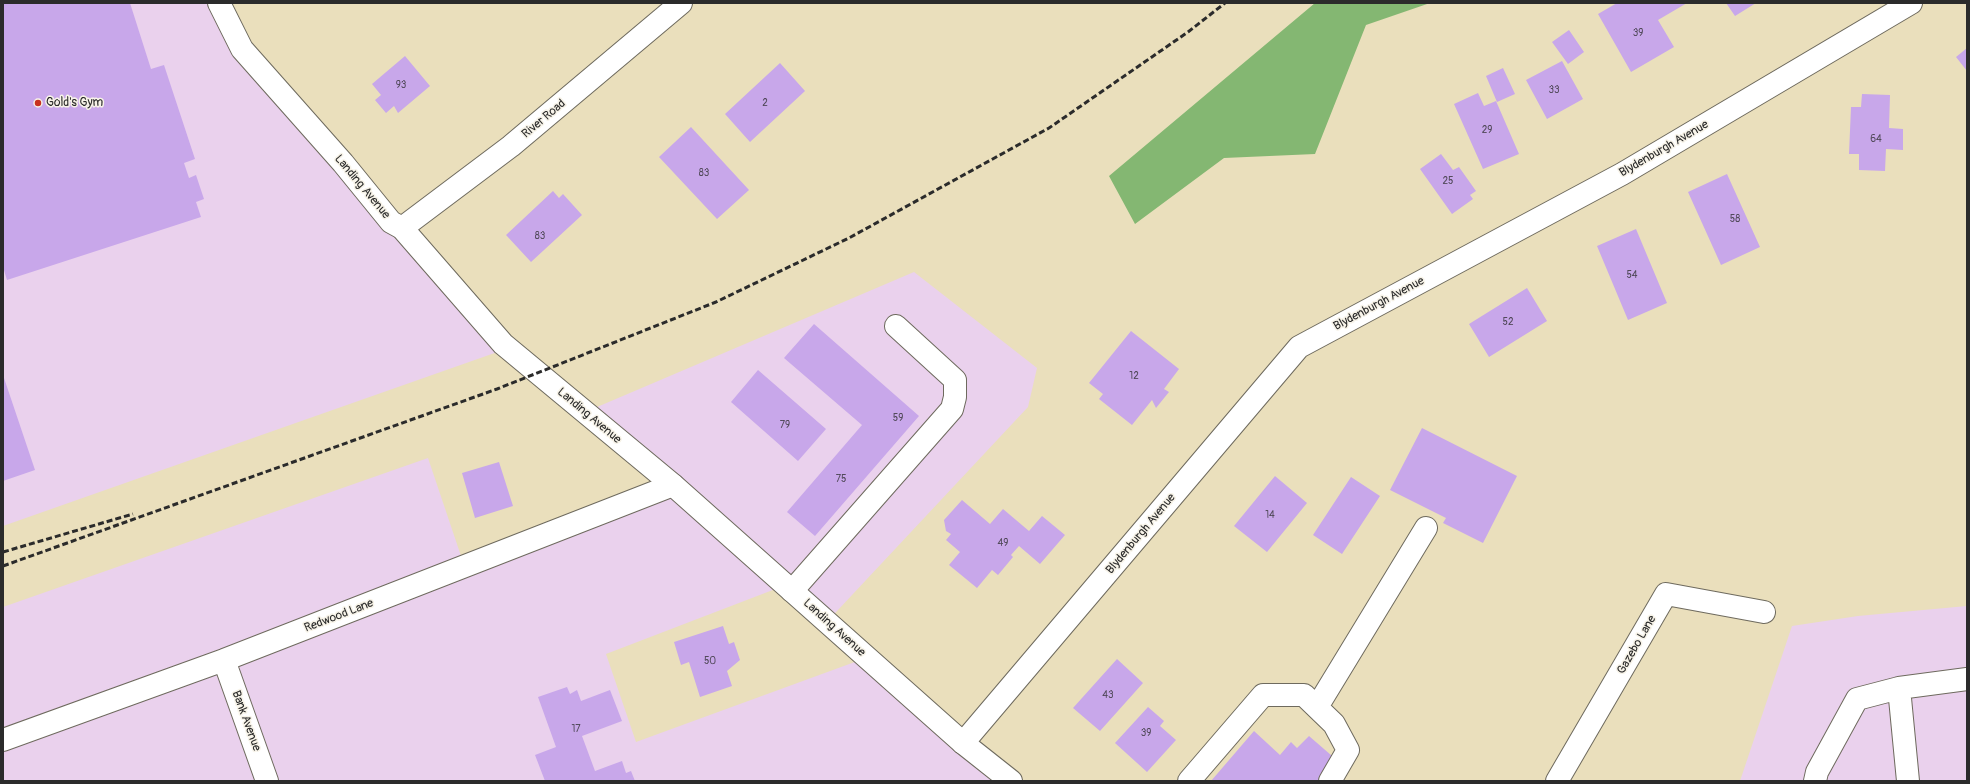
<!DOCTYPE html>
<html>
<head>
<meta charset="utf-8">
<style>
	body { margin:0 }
	#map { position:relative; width:1970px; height:784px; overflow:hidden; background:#eadfbc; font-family:Pangolin,sans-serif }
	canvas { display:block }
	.frame { position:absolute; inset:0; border:4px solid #2b2b2b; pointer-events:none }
</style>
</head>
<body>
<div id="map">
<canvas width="1970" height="784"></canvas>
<div class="frame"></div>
</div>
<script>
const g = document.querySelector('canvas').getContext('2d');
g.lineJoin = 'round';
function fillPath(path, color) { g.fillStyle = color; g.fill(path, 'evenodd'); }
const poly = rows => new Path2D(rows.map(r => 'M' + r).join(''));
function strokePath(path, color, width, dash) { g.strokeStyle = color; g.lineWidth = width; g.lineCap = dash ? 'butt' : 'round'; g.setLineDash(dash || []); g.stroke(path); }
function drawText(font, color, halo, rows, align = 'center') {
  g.font = font + ' Pangolin,sans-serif'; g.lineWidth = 3; g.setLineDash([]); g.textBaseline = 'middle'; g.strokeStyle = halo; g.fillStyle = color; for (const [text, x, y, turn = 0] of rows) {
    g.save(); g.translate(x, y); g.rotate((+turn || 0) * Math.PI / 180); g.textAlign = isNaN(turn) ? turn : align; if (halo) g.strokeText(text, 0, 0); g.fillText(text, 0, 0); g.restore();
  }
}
fillPath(poly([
	[3,3,210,3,506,349,3,526],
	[914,272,1037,368,1028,407,823,626,778,588,606,654,636,742,863,659,1008,781,3,781,3,607,428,458,462,559,660,484,590,410],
	[1967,606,1967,781,1740,781,1792,626,1858,616]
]), '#ead1ed');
fillPath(poly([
	[1315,3,1430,3,1366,25,1315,154,1224,158,1135,224,1109,176]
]), '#84b772');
fillPath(poly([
	[3,3,130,3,151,69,164,65,195,159,184,163,189,178,196,175,204,199,196,202,201,217,7,280,3,267],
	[1617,3,1687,3,1658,20,1674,47,1631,72,1598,14],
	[1726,3,1756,3,1735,16],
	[1569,30,1584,52,1568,64,1552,42],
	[1967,48,1967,71,1956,57],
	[405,56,430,86,398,113,394,106,386,113,375,100,381,95,372,84],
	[1562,61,1583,99,1547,119,1526,80],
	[780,63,805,91,750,142,725,114],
	[1503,68,1515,94,1497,102,1486,76],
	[1478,93,1484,106,1496,101,1519,154,1483,169,1454,104],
	[1862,94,1890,95,1889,128,1903,129,1903,150,1886,149,1885,171,1859,170,1859,154,1849,154,1851,107,1861,107],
	[691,127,749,190,717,219,659,157],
	[1441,154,1453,170,1459,167,1476,191,1470,195,1473,199,1452,214,1420,169],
	[1727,174,1760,247,1721,265,1688,192],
	[553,191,559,198,563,194,582,215,531,262,506,235],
	[1636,229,1667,303,1628,320,1597,246],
	[1527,288,1547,321,1489,357,1469,324],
	[814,324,919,416,815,536,787,512,862,425,784,358],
	[1131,331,1179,369,1164,389,1169,392,1156,408,1152,400,1132,425,1099,399,1103,394,1089,383],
	[758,370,826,429,798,461,731,402],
	[3,375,35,470,3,481],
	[1422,428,1517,476,1483,543,1443,523,1446,518,1390,490],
	[499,462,513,506,475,518,462,473],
	[1275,476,1307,503,1267,552,1234,526],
	[1351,477,1380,496,1342,554,1313,535],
	[962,500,990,524,1003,509,1029,531,1042,516,1065,535,1040,564,1019,546,1011,555,1013,557,998,575,992,570,977,588,949,565,960,552,946,540,951,534,946,531,944,520],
	[723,626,729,644,734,642,740,660,727,671,732,686,700,697,689,662,681,665,674,642],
	[1117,659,1143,683,1100,731,1073,708],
	[567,687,570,694,577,690,581,701,610,690,622,721,582,736,595,771,622,761,626,773,631,771,635,781,545,781,535,755,556,747,538,697],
	[1148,707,1164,721,1160,726,1176,740,1147,772,1115,743],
	[1254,731,1280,755,1291,742,1297,748,1309,736,1339,762,1323,781,1211,781]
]), '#c8a7ea');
const minor = poly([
	[402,228,511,146,681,3],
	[792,591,952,409,955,397,955,380,896,326],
	[224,660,267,781],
	[1899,688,1908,781],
	[1317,707,1426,528],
	[3,740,224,660,673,485],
	[963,743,1299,347,1622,174,1911,3],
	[1189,781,1263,695,1304,695,1334,724,1348,750,1330,781],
	[1557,781,1666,594,1764,612],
	[1815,781,1817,772,1857,699,1899,688,1967,679]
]);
const major = poly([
	[219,3,242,49,343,163,391,222,402,228,503,344,673,485,963,743,1011,781]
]);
strokePath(minor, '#6e6a5e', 24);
strokePath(major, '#6e6a5e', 24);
strokePath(minor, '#fff', 22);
strokePath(major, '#fff', 22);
strokePath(poly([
	[3,552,133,514],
	[3,566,497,389,716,302,849,238,1049,128,1188,32,1225,3]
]), '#2b2b2b', 3, [6, 3]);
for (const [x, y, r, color] of [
	[38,103,4,"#c8321e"]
]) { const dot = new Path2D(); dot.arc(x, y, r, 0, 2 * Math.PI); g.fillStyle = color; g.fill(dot); strokePath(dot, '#f7f3e8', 1.5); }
drawText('10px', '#524a5b', null, [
	["39",1638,33],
	["93",401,85],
	["33",1554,90],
	["2",765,103],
	["29",1487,130],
	["64",1876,139],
	["83",704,173],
	["25",1448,181],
	["58",1735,219],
	["83",540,236],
	["54",1632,275],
	["52",1508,322],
	["12",1134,376],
	["59",898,418],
	["79",785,425],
	["75",841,479],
	["14",1270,515],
	["49",1003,543],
	["50",710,661],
	["43",1108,695],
	["17",576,729],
	["39",1146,733]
]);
drawText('12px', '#2b2b2b', '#f7f3e8', [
	["Gold's Gym",46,103]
], 'left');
drawText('12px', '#2b2b2b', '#f7f3e8', [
	["River Road",544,119,-40],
	["Blydenburgh Avenue",1664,149,-30],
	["Landing Avenue",362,187,50],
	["Blydenburgh Avenue",1379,304,-28],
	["Landing Avenue",589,416,40],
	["Blydenburgh Avenue",1141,534,-50],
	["Redwood Lane",339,616,-21],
	["Landing Avenue",834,628,42],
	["Gazebo Lane",1637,645,-60],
	["Bank Avenue",246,721,70]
]);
</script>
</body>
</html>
